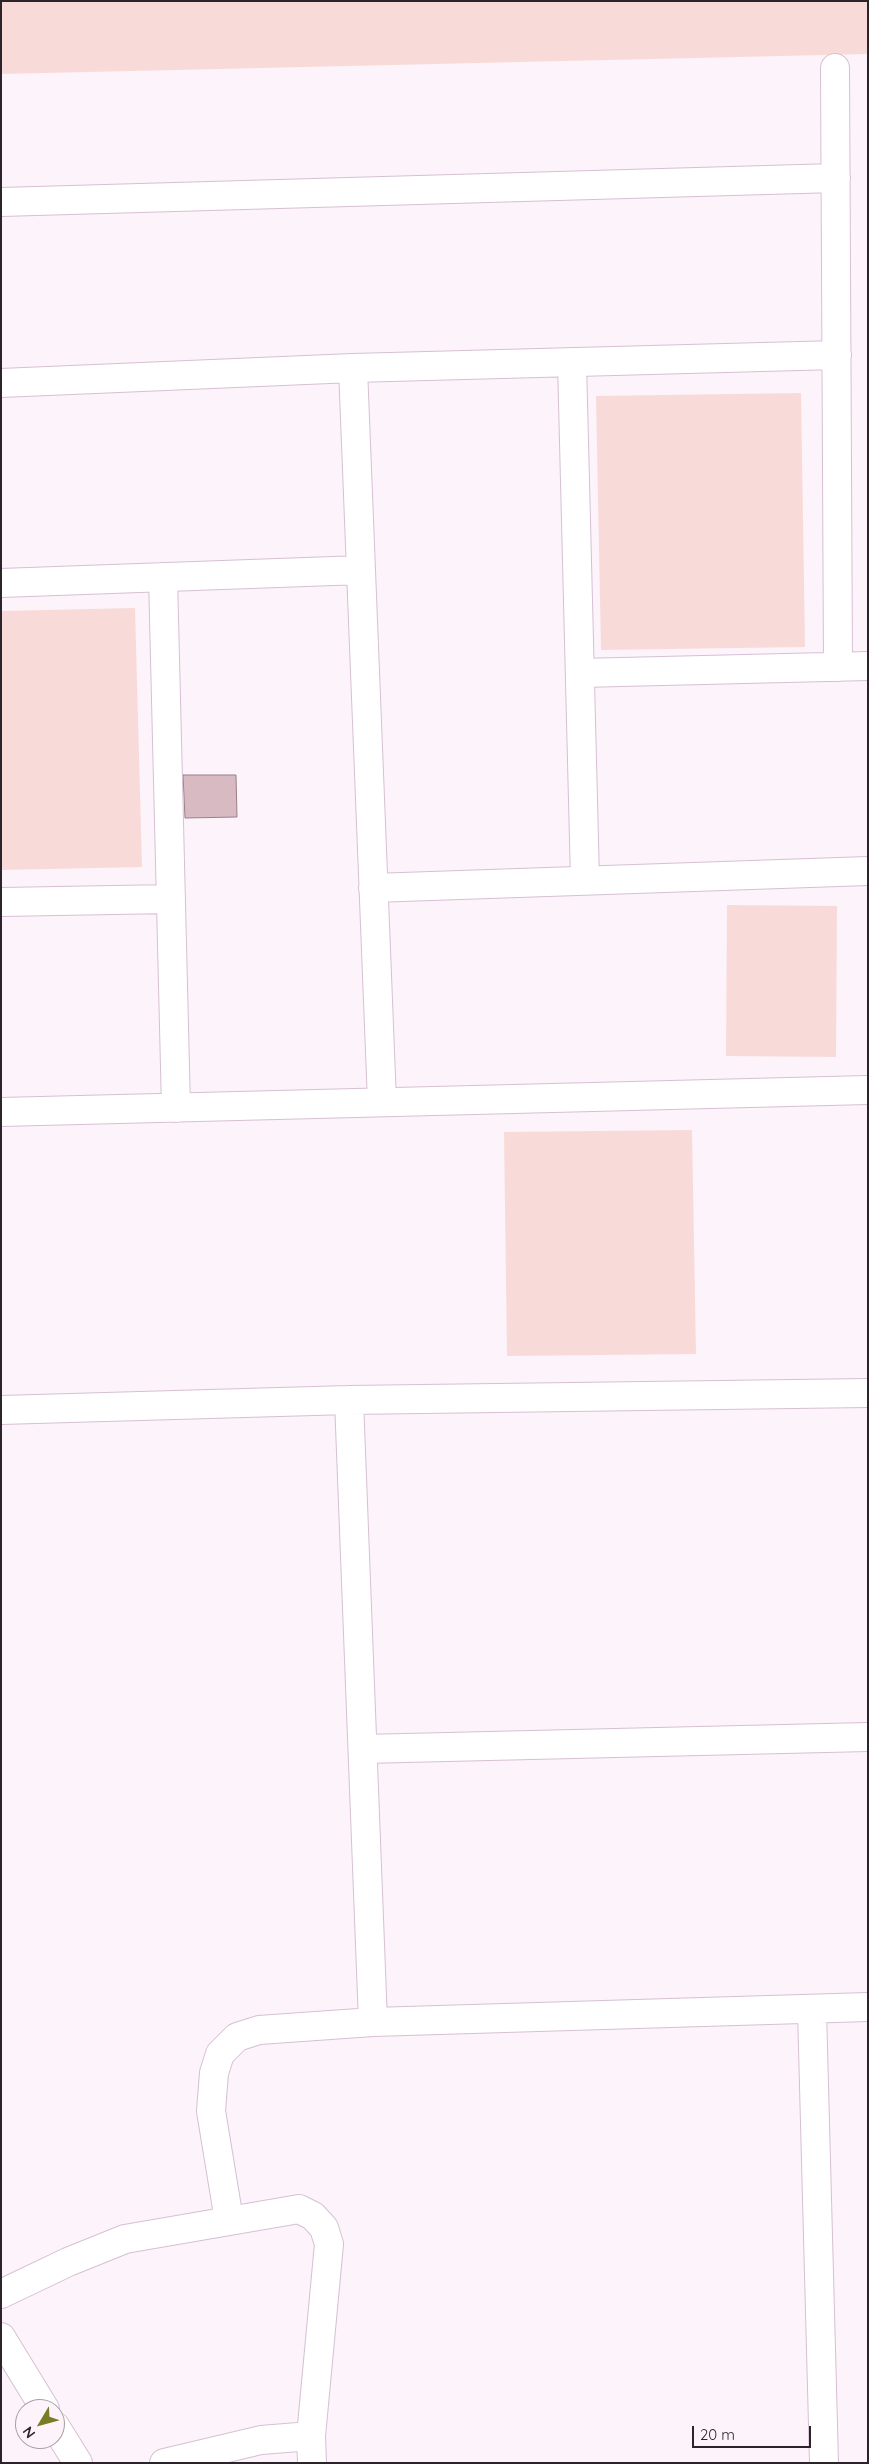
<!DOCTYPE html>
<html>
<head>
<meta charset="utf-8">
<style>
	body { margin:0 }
	#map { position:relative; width:869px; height:2464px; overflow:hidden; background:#fcf3fb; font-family:Quicksand,sans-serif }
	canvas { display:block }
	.frame { position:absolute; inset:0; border:2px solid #2c232b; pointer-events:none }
	.north { position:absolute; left:15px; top:2399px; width:50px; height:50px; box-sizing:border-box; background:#fcf3fb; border:1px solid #a9a0a8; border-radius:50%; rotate:233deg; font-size:14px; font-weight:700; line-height:20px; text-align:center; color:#2c232b }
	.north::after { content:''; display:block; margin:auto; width:18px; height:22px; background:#797c25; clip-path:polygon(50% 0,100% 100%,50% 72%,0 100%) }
	.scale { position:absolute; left:692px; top:2426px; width:119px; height:22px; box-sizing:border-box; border:2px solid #2c232b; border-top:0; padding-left:6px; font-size:15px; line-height:18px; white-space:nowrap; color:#2c232b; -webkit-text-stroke:4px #fcf3fb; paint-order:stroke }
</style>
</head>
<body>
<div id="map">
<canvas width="869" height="2464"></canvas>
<div class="frame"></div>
<div class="north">N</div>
<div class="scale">20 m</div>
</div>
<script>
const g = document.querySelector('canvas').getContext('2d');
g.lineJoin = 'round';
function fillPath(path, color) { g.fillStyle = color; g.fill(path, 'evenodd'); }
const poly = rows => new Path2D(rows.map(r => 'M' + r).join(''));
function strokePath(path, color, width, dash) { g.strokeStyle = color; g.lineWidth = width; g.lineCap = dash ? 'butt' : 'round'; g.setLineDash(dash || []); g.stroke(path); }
fillPath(poly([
	[1,1,868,1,868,54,1,74],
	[801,393,805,647,601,650,596,396],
	[135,608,142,867,1,870,1,611],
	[727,905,837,906,836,1057,726,1056],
	[692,1130,696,1354,507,1356,504,1132]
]), '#f8dbd8');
const building = poly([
	[183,775,236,775,237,817,185,818,183,775]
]);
fillPath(building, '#d8bac3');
strokePath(building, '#9b7f87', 1);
const minor = poly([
	[835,68,838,667],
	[1,202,836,178],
	[572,362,585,880],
	[353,368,382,1102],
	[1,383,353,368,837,355],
	[163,577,176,1108],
	[1,583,361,570],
	[580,673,868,666],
	[373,888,868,871],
	[1,902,171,899],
	[1,1112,868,1090],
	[349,1400,373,2022],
	[1,1410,349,1400,868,1393],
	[363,1749,868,1737],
	[812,2010,824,2463],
	[229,2220,211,2111,214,2073,220,2054,237,2037,259,2030,373,2022,868,2007],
	[1,2294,68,2262,125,2239,299,2209,313,2216,324,2228,329,2244,311,2436,312,2463],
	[1,2337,45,2409],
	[55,2426,78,2463],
	[164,2463,261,2440,311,2436]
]);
strokePath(minor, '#d6c0d3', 30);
strokePath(minor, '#fff', 28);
</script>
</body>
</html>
